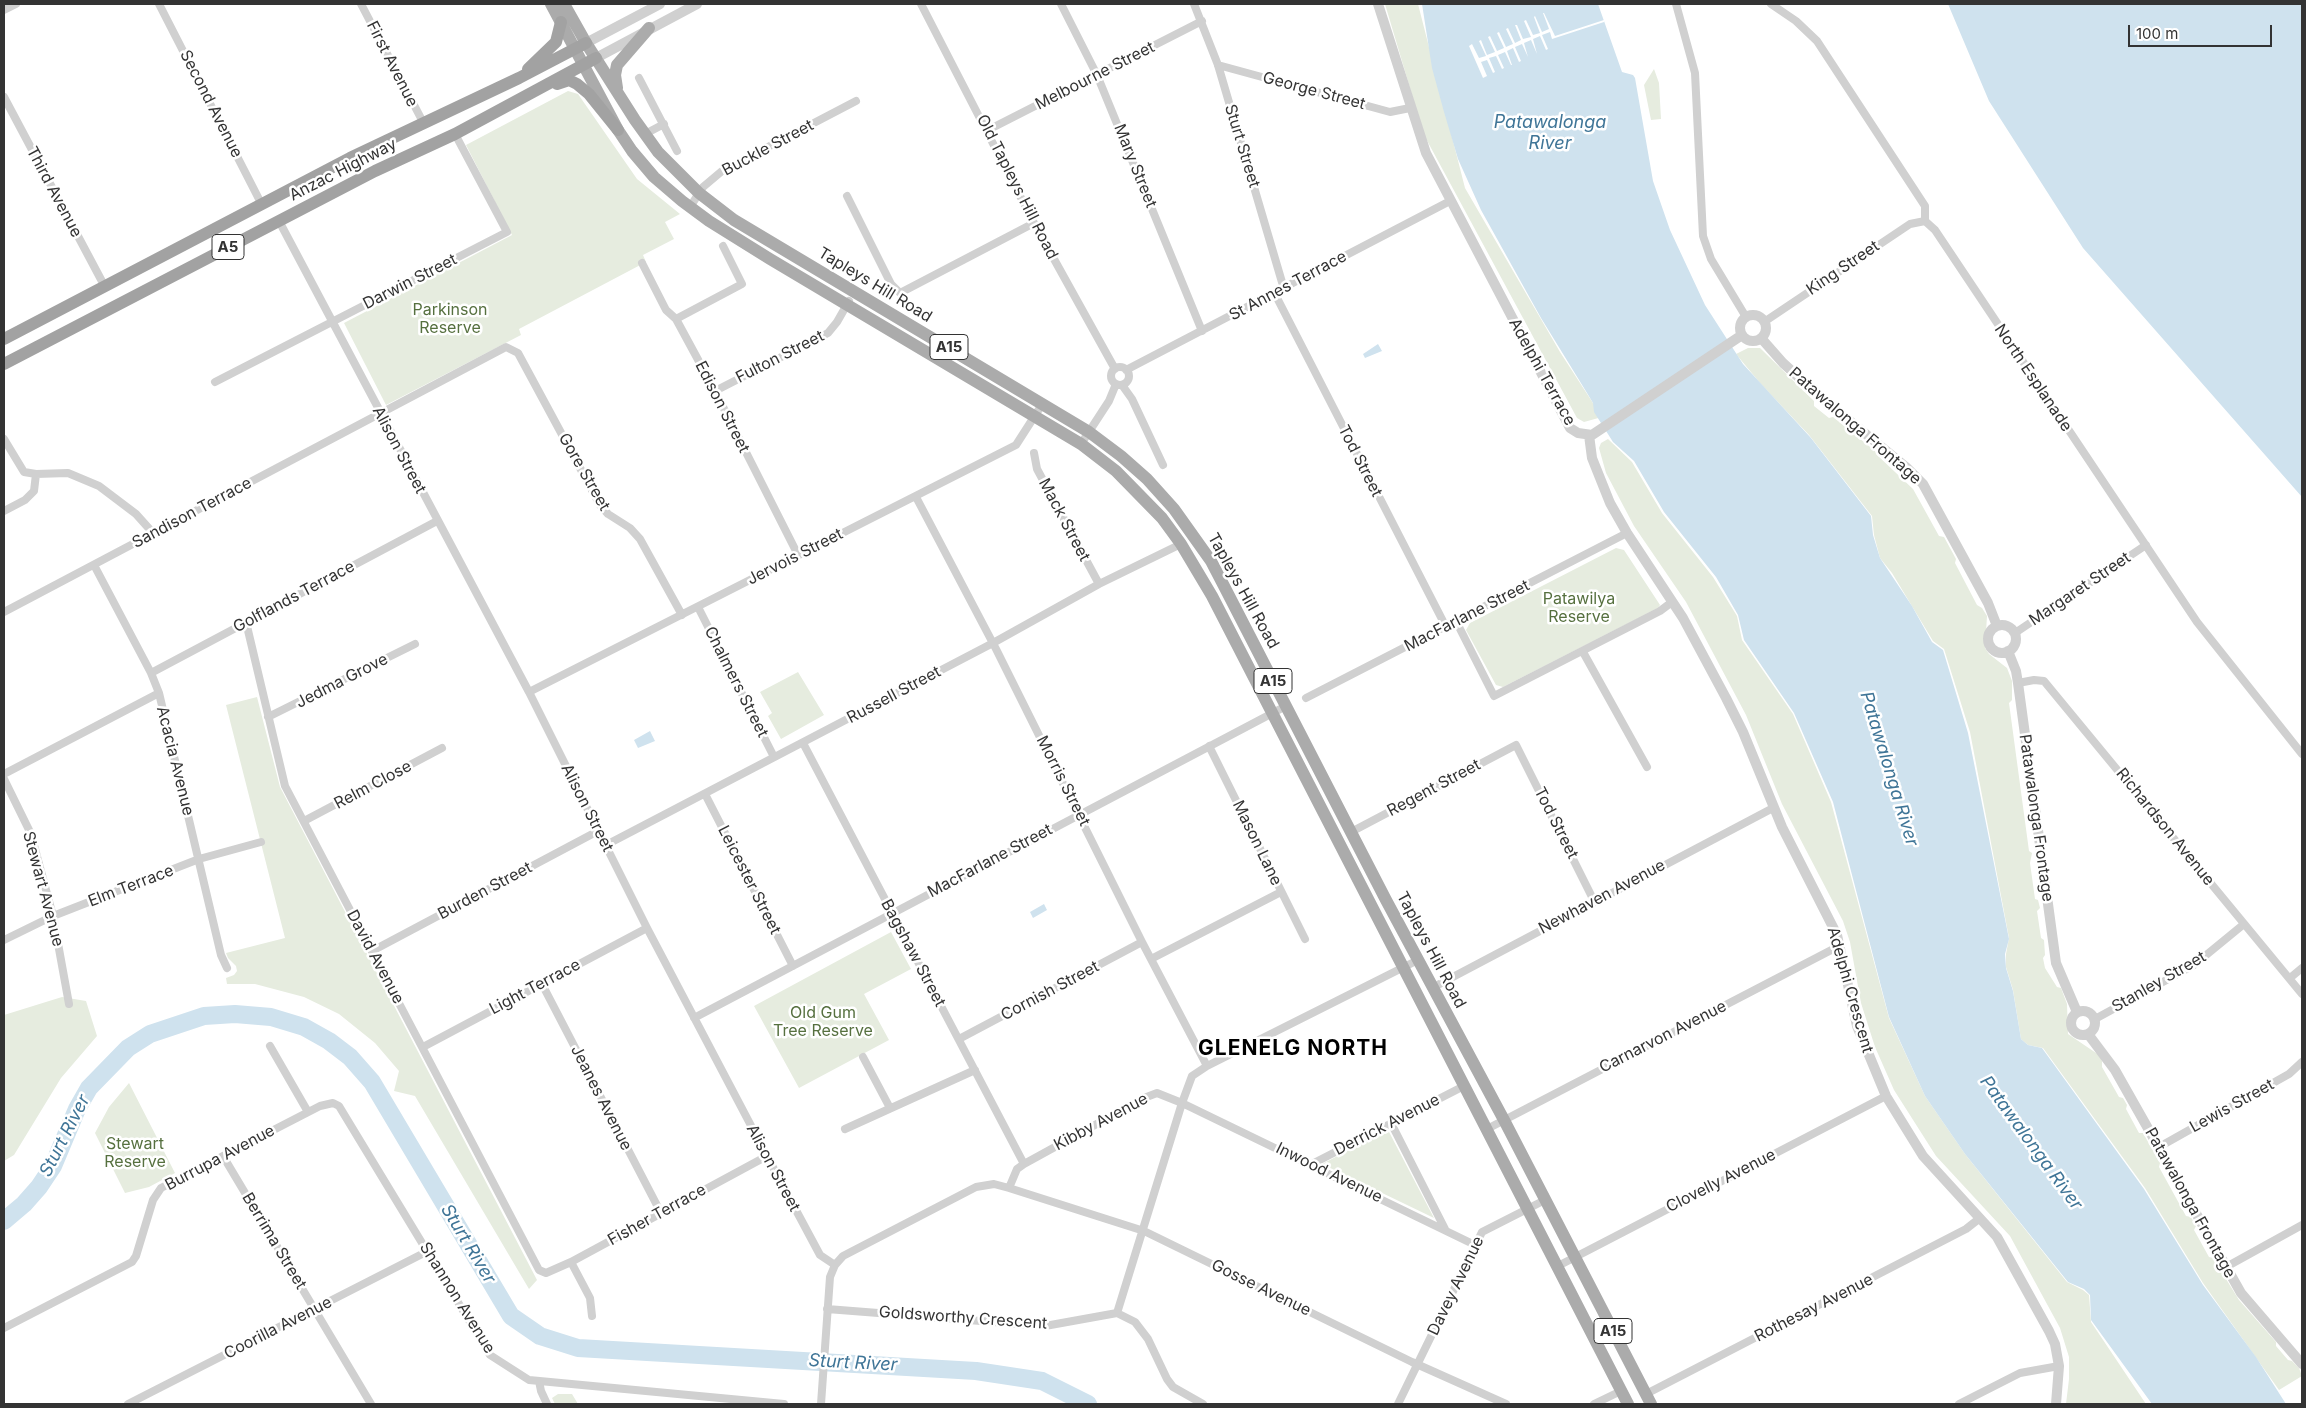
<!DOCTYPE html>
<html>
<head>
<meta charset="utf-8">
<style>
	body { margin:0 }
	#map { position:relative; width:2306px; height:1408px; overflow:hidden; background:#fff; font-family:Inter,sans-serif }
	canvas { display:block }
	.frame { position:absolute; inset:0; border:5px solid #333; pointer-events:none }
	.scale { position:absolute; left:2128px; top:25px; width:144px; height:22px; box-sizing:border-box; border:2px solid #333; border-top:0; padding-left:6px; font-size:15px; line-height:18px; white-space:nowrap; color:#333; -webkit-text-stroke:4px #fff; paint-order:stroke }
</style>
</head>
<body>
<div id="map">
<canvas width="2306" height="1408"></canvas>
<div class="frame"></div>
<div class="scale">100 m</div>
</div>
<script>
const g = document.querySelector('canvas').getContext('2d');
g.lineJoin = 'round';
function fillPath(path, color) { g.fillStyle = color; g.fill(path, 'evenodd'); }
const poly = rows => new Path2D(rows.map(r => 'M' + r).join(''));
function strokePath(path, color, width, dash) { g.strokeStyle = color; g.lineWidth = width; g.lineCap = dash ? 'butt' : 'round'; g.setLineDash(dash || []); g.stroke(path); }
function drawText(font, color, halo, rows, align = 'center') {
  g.font = font + ' Inter,sans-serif'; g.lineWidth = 5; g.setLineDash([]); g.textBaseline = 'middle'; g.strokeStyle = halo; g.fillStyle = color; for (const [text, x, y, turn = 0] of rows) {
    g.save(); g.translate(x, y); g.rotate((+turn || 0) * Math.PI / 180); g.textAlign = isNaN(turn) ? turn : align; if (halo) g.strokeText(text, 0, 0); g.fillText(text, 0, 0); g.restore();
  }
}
fillPath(poly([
	[1385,4,1418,4,1465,188,1560,352,1602,417,1584,422,1577,418,1424,135],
	[1654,69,1659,83,1661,119,1651,120,1644,85],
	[568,91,578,94,637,179,680,214,665,222,674,239,643,255,646,262,519,329,521,335,386,405,344,323,512,235,466,145],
	[1748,348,1760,348,1814,401,1814,406,1829,418,1833,417,1875,451,1876,454,1913,489,1939,536,1944,537,1956,559,1955,563,1977,605,1982,608,1987,616,1985,648,1989,654,2007,668,2012,681,2012,700,2009,703,2029,851,2032,853,2030,863,2035,899,2038,900,2040,908,2037,911,2041,938,2044,940,2045,955,2043,958,2045,968,2057,987,2061,988,2067,1004,2068,1034,2099,1055,2102,1061,2102,1067,2119,1097,2123,1098,2127,1105,2126,1109,2139,1133,2143,1133,2160,1163,2159,1167,2186,1216,2191,1217,2196,1226,2194,1230,2209,1257,2213,1258,2239,1300,2276,1342,2276,1346,2288,1360,2292,1361,2299,1368,2302,1376,2279,1390,2203,1283,2145,1188,2043,1048,2028,1045,2021,1039,2013,990,2006,967,2006,954,2009,938,1970,732,1944,649,1933,641,1892,573,1880,558,1874,535,1872,516,1809,435,1760,383,1736,354],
	[1608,439,1632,462,1662,513,1713,577,1737,616,1742,640,1793,714,1831,802,1889,1018,1925,1096,1965,1154,2067,1282,2083,1290,2089,1295,2091,1322,2146,1404,2066,1404,2069,1379,2069,1357,2060,1328,2010,1236,1936,1156,1894,1090,1875,1047,1861,1003,1850,942,1843,921,1782,804,1746,715,1686,602,1634,526,1606,473,1599,448,1601,443],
	[1616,548,1624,550,1660,605,1658,608,1503,687,1496,685,1466,630,1470,623],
	[798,672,824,715,781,739,768,716,772,713,760,692],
	[257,697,280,787,537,1280,529,1289,415,1096,394,1091,399,1071,375,1043,339,1014,304,997,255,984,227,984,226,978,234,975,237,971,236,966,228,958,226,953,285,938,226,705],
	[891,932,911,969,864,994,889,1040,799,1088,754,1006],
	[62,997,86,1001,97,1036,61,1078,14,1155,4,1161,4,1015],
	[129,1083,175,1173,149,1187,125,1193,95,1133,109,1107],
	[1388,1130,1434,1218,1322,1164],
	[558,1394,572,1394,578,1404,555,1404,552,1398]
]), '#e6ecdf');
fillPath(poly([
	[1422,4,1598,4,1622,72,1633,75,1635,78,1653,181,1670,230,1705,305,1743,364,1811,438,1871,516,1873,535,1880,558,1912,606,1932,642,1943,650,1968,733,2009,939,2005,954,2006,968,2013,991,2021,1039,2028,1045,2042,1048,2115,1149,2144,1189,2203,1285,2256,1357,2286,1404,2152,1404,2091,1320,2090,1295,2084,1289,2068,1282,1965,1154,1925,1096,1889,1017,1833,802,1794,713,1744,640,1738,615,1716,577,1664,512,1634,461,1613,442,1594,412,1593,403,1587,393,1541,318,1481,210,1458,159,1444,112,1432,68],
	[1948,4,2302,4,2302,497,2083,248,1989,101],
	[1378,344,1382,351,1365,358,1363,354],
	[650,731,655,741,638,748,634,740],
	[1044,904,1047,910,1033,918,1030,912]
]), '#cfe2ee');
fillPath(poly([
	[1543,13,1544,13,1555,36,1604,20,1604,22,1552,39,1550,32,1542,35,1548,49,1546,50,1540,36,1533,39,1537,54,1531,40,1524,43,1528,57,1522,44,1515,47,1521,61,1519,62,1513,48,1507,51,1512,65,1511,65,1505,52,1498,55,1504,68,1502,69,1496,56,1489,58,1495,72,1493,73,1487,60,1481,62,1487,76,1483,78,1469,46,1472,44,1479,58,1486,56,1479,41,1481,40,1487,55,1495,52,1488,37,1490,36,1497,51,1504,48,1497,33,1499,32,1506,47,1513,44,1506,29,1508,28,1515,43,1521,40,1515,25,1517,25,1523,39,1531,37,1524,21,1526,20,1533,35,1540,33,1534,17,1535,16,1542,32,1549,29]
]), '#fff');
strokePath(poly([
	[4,1221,24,1204,39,1187,53,1166,77,1109,89,1088,128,1048,150,1034,204,1016,235,1014,271,1017,304,1027,329,1041,350,1057,372,1082,511,1316,540,1336,578,1348,976,1371,1042,1381,1088,1404]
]), '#cfe2ee', 18);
strokePath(poly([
	[159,4,262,205],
	[361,4,424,124],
	[921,4,1034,223,1115,369],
	[1061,4,1097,75,1202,331],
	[1194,4,1218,65,1284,289],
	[1676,4,1695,73,1703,236,1711,259,1746,317],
	[1771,4,1796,21,1817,41,1925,206,1925,221],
	[4,10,16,4],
	[1218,65,1390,112,1410,108],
	[639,78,677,151],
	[4,97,105,287],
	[988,130,1202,21],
	[645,134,664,124],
	[847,196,891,284,900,293,1034,223],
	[690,207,703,187,722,171,856,101],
	[279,221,529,692,647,928,767,1156,820,1255,835,1265],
	[1925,221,1935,230,2197,622,2302,754],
	[642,263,666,310,676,319,715,391,798,555],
	[1275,294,1446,627],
	[676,319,742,284,723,246],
	[1764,322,1910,224,1925,221],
	'1111 376a9 9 0 1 1 18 0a9 9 0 1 1-18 0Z',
	[1126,370,1450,201],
	[215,382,507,232,455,134],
	[1122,385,1132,399,1163,465],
	[715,391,828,333,837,322,849,301],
	[4,439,24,472,36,474,68,473,99,486,136,514,153,533],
	[1081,444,1109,401,1116,384],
	[1034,453,1037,469,1099,584],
	[916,497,996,649,1142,942,1207,1066],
	[4,511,25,500,34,491,36,474],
	[94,565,151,673,159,693,221,955,227,968],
	[698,607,774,757],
	[4,612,506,347,518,353,600,505,608,514,630,528,640,539,682,615],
	[1456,621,1494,696,1660,611,1672,602],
	[246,622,285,786,539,1270,546,1273,571,1262,767,1156],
	[2015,633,2146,545],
	[1583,652,1647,767],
	[151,673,437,521],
	[2018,683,2034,680,2044,681,2302,994],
	[529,692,1016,445,1043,403],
	[1306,698,1627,533],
	[268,717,415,644],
	[803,743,1024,1164],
	[1209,746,1305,939],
	[4,774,159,693],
	[4,779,31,834,53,916,69,1004],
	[705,794,793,966],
	[304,821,442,748],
	[1351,832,1516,745,1594,901],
	[606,845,993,643,1099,584,1181,544],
	[4,940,53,916,199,859,261,842],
	[372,951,598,831],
	[1151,959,1281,892],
	[2290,978,2302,968],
	[542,984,661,1213],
	[1432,988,1773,808],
	[694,1018,1286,706],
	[2095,1019,2194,965,2244,924],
	[959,1039,1142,942],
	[270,1046,308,1112],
	[423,1047,647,928],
	[863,1057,890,1108],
	[1391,1123,1445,1229],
	[845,1129,975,1070],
	[1487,1129,1839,946],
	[2159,1147,2289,1074,2302,1062],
	[223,1156,371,1404],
	[1310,1165,1464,1086],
	[1009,1188,1144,1231,1412,1362,1506,1404],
	[571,1262,590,1298,592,1316],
	[1556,1267,1886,1096],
	[2226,1267,2302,1225],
	[827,1309,1045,1326,1117,1313],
	[1117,1313,1182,1103,1475,1245],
	[1117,1313,1135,1322,1148,1339,1167,1379,1173,1387,1203,1404],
	[4,1328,132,1262,136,1256,153,1200,161,1188,320,1106,333,1103,339,1106,342,1111,490,1355,529,1380,784,1404],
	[539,1381,541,1391,547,1404],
	[1646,1394,1966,1229,1980,1218],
	[128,1404,428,1251],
	[821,1404,830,1277,835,1265,843,1256,976,1187,994,1184,1009,1188,1017,1169,1024,1164,1144,1098,1157,1093,1182,1103,1192,1076,1207,1066,1418,960],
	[1398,1404,1482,1232,1545,1200],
	[1594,1404,1621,1391],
	[1959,1404,2020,1373,2059,1366]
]), '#d0d0d0', 8);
strokePath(poly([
	[1378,4,1426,153,1570,428,1578,433,1592,435,1742,335],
	[586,43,660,4],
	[596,58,697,4],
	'1740 328a13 13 0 1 1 26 0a13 13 0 1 1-26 0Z',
	[1761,338,1783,363,1817,394,1906,467,1923,484,1988,603,1997,626],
	[1589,435,1592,458,1610,503,1627,533,1683,618,1726,698,1743,732,1782,827,1837,935,1857,1026,1886,1096,1923,1156,1997,1237,2049,1331,2055,1344,2059,1366,2056,1404],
	'1988 639a14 14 0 1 1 28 0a14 14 0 1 1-28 0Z',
	[2008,651,2016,671,2018,683,2056,963,2077,1012],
	'2071 1023a12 12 0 1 1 24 0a12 12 0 1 1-24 0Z',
	[2088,1034,2115,1070,2241,1293,2302,1364]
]), '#d0d0d0', 10);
strokePath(poly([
	[551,4,618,130,632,151,654,177,682,201,709,221,770,259,1081,444,1116,471,1162,518,1181,544,1212,596,1628,1404],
	[564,4,586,43,635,120,658,152,699,193,734,220,1089,432,1121,456,1147,479,1174,509,1211,561,1224,586,1386,900,1504,1120,1651,1404],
	[617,88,615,75,617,65,649,28]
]), '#ababab', 12);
strokePath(poly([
	[528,69,556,42,561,22],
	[557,84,569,80,577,84,589,94,618,130],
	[4,339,350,158,519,78,586,43],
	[4,364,375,171,455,134,596,58]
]), '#a2a2a2', 12);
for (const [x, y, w] of [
	[228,247,32],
	[949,347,38],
	[1273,681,38],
	[1613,1331,38]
]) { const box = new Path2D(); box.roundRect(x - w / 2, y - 12.5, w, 25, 4); g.fillStyle = '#fff'; g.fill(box); strokePath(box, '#333', 1); }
drawText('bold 15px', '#333', null, [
	["A5",228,247],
	["A15",949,347],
	["A15",1273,681],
	["A15",1613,1331]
]);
drawText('16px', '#333', '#fff', [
	["First Avenue",392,64,63],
	["Melbourne Street",1095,76,-27],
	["George Street",1314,91,15],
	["Second Avenue",211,104,63],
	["Sturt Street",1242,146,73],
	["Buckle Street",768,148,-28],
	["Mary Street",1135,166,68],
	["Anzac Highway",343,170,-27],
	["Old Tapleys Hill Road",1017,187,63],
	["Third Avenue",54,192,62],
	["King Street",1843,268,-34],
	["Darwin Street",410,282,-27],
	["Tapleys Hill Road",875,285,31],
	["St Annes Terrace",1288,286,-28],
	["Fulton Street",780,357,-27],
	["Adelphi Terrace",1542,372,61],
	["North Esplanade",2033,378,56],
	["Edison Street",722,407,63],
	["Patawalonga Frontage",1855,426,41],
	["Alison Street",399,450,62],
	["Tod Street",1360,461,63],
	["Gore Street",584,472,60],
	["Sandison Terrace",192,513,-28],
	["Mack Street",1064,520,62],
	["Jervois Street",795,557,-27],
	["Margaret Street",2080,589,-34],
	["Tapleys Hill Road",1243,591,61],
	["Golflands Terrace",294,597,-28],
	["MacFarlane Street",1467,616,-27],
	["Jedma Grove",342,681,-27],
	["Chalmers Street",736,682,63],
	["Russell Street",894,695,-28],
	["Acacia Avenue",175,761,76],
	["Morris Street",1063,781,63],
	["Relm Close",373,785,-28],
	["Regent Street",1434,788,-28],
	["Alison Street",587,808,63],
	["Patawalonga Frontage",2036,818,82],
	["Tod Street",1556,823,63],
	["Richardson Avenue",2165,827,51],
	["Mason Lane",1257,843,64],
	["MacFarlane Street",990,861,-28],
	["Leicester Street",749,880,63],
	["Elm Terrace",131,886,-21],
	["Stewart Avenue",43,889,75],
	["Burden Street",485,891,-28],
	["Newhaven Avenue",1602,897,-28],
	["Tapleys Hill Road",1431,950,62],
	["Bagshaw Street",913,953,62],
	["David Avenue",375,957,62],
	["Stanley Street",2159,982,-30],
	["Light Terrace",535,987,-28],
	["Adelphi Crescent",1850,990,74],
	["Cornish Street",1050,991,-28],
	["Carnarvon Avenue",1663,1037,-27],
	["Jeanes Avenue",601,1098,63],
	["Lewis Street",2232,1106,-29],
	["Kibby Avenue",1101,1122,-28],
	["Derrick Avenue",1387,1125,-27],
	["Burrupa Avenue",220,1158,-28],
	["Alison Street",773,1168,62],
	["Inwood Avenue",1329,1173,26],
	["Clovelly Avenue",1721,1181,-27],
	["Patawalonga Frontage",2190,1203,61],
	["Fisher Terrace",657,1215,-29],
	["Berrima Street",274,1241,59],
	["Davey Avenue",1456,1286,-64],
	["Gosse Avenue",1261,1288,26],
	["Shannon Avenue",457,1298,58],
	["Rothesay Avenue",1814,1308,-27],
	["Goldsworthy Crescent",963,1318,4],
	["Coorilla Avenue",278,1328,-27]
]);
drawText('16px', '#56703f', '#fff', [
	["Parkinson",450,310],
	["Reserve",450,328],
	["Patawilya",1579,599],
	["Reserve",1579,617],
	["Old Gum",823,1013],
	["Tree Reserve",823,1031],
	["Stewart",135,1144],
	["Reserve",135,1162]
]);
drawText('italic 18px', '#3f7597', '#fff', [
	["Patawalonga",1550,123],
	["River",1550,144],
	["Patawalonga River",1889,769,73],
	["Sturt River",65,1136,-63],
	["Patawalonga River",2031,1143,54],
	["Sturt River",468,1244,59],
	["Sturt River",853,1363,3]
]);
g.letterSpacing = '1px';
drawText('bold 21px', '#000', '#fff', [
	["GLENELG NORTH",1293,1049]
]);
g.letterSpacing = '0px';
</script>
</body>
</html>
